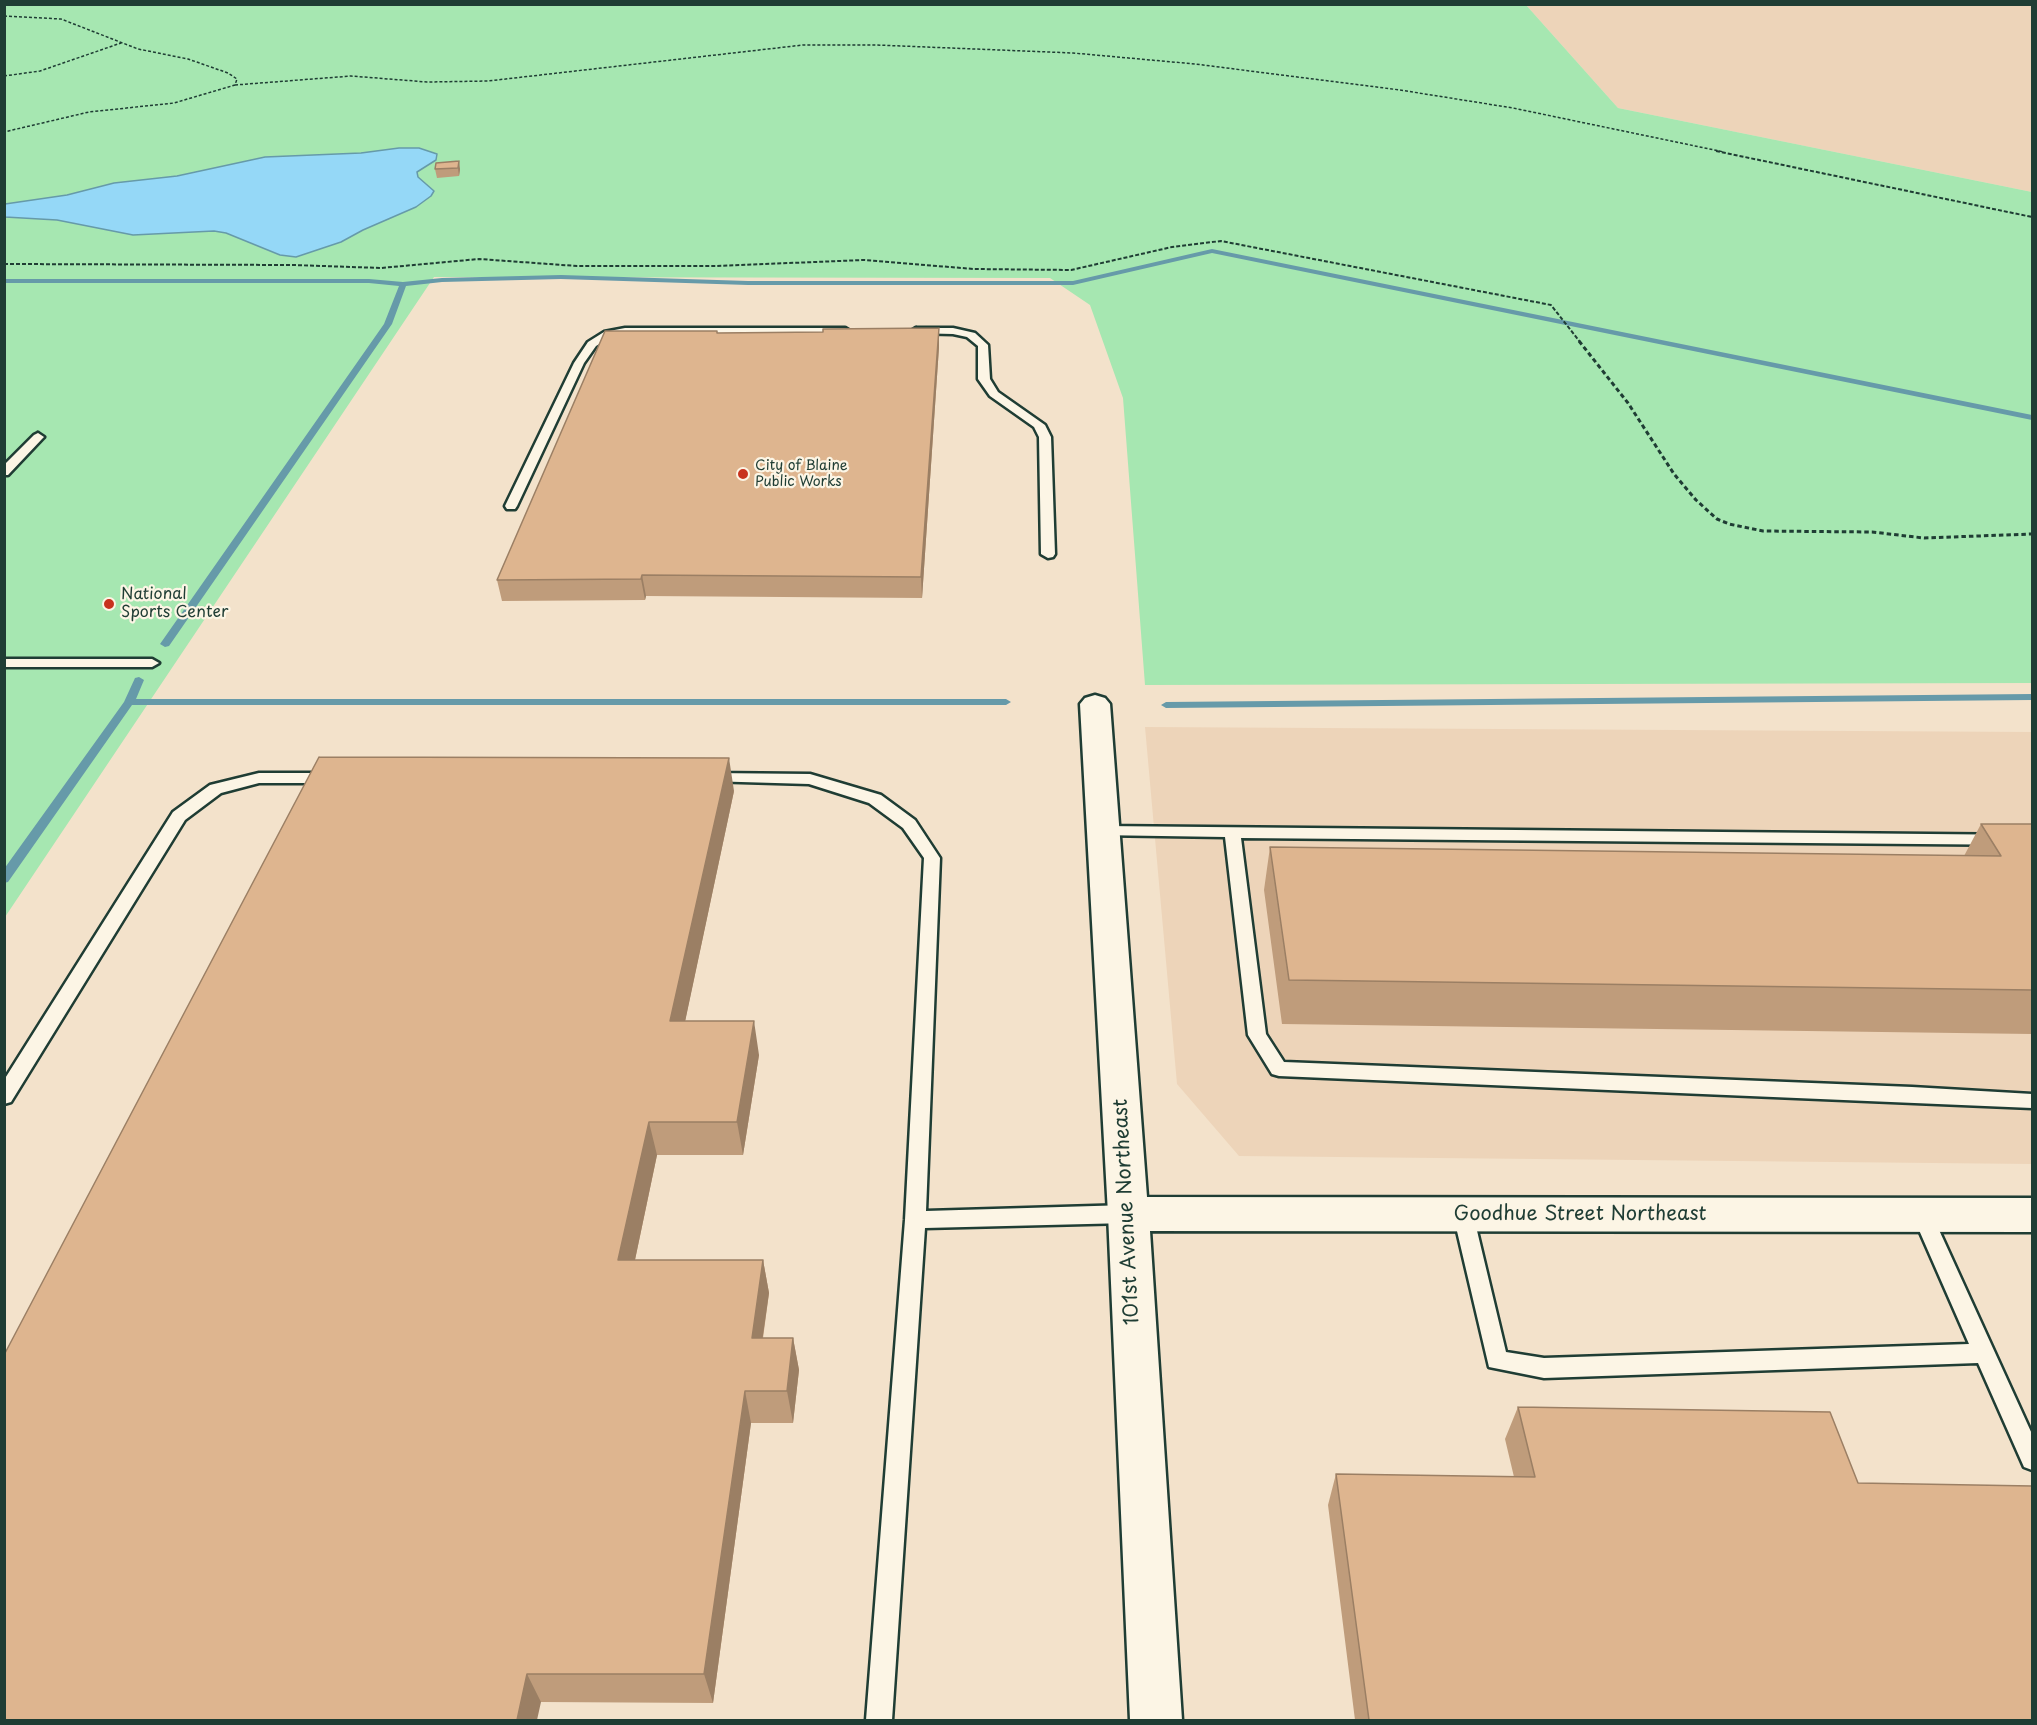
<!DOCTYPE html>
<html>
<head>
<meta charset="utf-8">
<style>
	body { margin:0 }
	#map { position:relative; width:2037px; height:1725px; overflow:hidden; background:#f3e2cb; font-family:"Playpen Sans",sans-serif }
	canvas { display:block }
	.frame { position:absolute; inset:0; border:6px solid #1f3d34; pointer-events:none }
</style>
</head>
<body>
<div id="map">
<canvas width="2037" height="1725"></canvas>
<div class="frame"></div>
</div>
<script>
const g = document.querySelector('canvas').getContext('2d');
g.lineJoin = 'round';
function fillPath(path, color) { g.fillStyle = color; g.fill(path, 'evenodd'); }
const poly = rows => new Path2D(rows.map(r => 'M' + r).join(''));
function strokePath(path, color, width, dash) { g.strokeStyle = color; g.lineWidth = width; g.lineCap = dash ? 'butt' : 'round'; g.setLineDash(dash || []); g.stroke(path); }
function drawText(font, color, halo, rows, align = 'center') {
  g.font = font + ' "Playpen Sans",sans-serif'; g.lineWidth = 4.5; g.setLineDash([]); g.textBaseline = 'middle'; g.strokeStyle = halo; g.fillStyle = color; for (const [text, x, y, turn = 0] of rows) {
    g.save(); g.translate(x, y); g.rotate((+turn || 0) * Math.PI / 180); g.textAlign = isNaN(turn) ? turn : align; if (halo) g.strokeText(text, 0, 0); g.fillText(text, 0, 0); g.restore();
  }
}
fillPath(poly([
	[1526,5,2032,5,2032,192,1618,108],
	[1145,727,2032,732,2032,1164,1239,1156,1177,1084]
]), '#edd4b9');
fillPath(poly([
	[5,5,1526,5,1618,108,2032,192,2032,683,1145,685,1123,398,1090,305,1050,278,434,277,5,917]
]), '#a6e7b1');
const water = poly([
	[399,148,419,148,437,154,436,160,417,172,418,177,434,191,431,196,416,207,363,230,341,242,296,257,280,255,226,233,214,231,133,235,57,220,5,217,5,204,67,195,114,183,177,176,265,157,361,153,399,148]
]);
fillPath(water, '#95d8f7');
strokePath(water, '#669aa9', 1.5);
fillPath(poly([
	[1212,249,2032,415,2032,420,1212,253,1073,285,748,285,561,279,442,282,406,286,392,324,169,646,165,647,160,644,384,324,399,286,369,283,4,283,4,279,369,279,403,282,442,278,561,275,748,281,1073,281,1212,249],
	[139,677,144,680,136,699,1006,699,1011,702,1006,705,132,705,8,882,4,883,4,869,124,702,135,678,139,677],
	[2032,694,2032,700,1166,708,1161,705,1166,702,2032,694]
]), '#669aa9');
const service = poly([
	[625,328,845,328,850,331,845,334,625,334,611,337,596,346,584,363,517,506,515,509,507,509,505,506,574,363,588,342,604,332,625,328],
	[916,328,953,328,975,333,988,345,990,379,998,392,1045,425,1051,437,1055,554,1053,557,1048,558,1041,554,1039,437,1034,427,990,396,978,379,978,346,967,337,953,334,912,333,911,331,916,328],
	[38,433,44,437,42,439,8,475,4,475,4,465,34,435,38,433],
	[4,659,152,659,159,663,152,667,4,667,4,659],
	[259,773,329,773,337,778,329,783,259,783,221,793,185,820,11,1102,4,1104,4,1080,173,812,210,785,259,773],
	[712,773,810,774,881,795,915,820,940,858,926,1211,1128,1205,1135,1208,1138,1214,1135,1220,1128,1223,925,1228,892,1720,866,1720,905,1220,924,858,903,828,869,803,809,784,707,781,704,778,712,773],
	[1103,826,2032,835,2032,845,1241,838,1266,1034,1284,1062,1912,1087,2032,1094,2032,1108,1279,1076,1272,1074,1248,1035,1225,837,1097,835,1095,831,1097,827,1103,826],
	[1463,1205,1470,1208,1473,1214,1506,1352,1544,1358,1969,1344,1912,1214,1915,1208,1922,1205,1929,1208,2032,1434,2032,1470,2024,1467,1978,1363,1544,1378,1489,1367,1453,1214,1456,1208,1463,1205]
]);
const minor = poly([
	[1095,695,1105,698,1110,704,1147,1197,2032,1198,2032,1232,1150,1231,1182,1720,1130,1720,1108,1214,1080,704,1085,698,1095,695]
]);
strokePath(service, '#1f3d34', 5);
strokePath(minor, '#1f3d34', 5);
strokePath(poly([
	[4,16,61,19,138,49,188,59,228,73,237,79,235,85,174,103,89,112,4,132],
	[4,76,40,71,121,43],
	[235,85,351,76,427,82,488,81,803,45,877,45,1073,53,1195,64,1400,90,1513,108,1724,152]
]), '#1f3d34', 1.5, [3, 2]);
strokePath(poly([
	[1716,151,2032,217],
	[4,264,293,265,381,268,479,259,577,266,716,266,864,260,974,269,1071,270,1172,247,1221,241,1551,305,1580,342]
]), '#1f3d34', 2, [4, 2]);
strokePath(poly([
	[1579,341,1628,403,1674,474,1696,500,1717,519,1729,524,1763,531,1872,532,1924,538,2032,534]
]), '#1f3d34', 3, [4.5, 3]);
fillPath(service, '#fcf5e5');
fillPath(minor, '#fcf5e5');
fillPath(poly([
	[436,163,460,169,459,176,437,178,435,169],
	[939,328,939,347,922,598,646,596,645,600,502,601,497,580,717,333,823,332],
	[734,791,685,1021,759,1055,743,1155,657,1155,635,1260,763,1260,769,1293,763,1338,793,1338,799,1370,793,1423,751,1423,713,1703,541,1702,4,1720],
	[1981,824,2032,824,2032,1034,1282,1024,1264,890,1270,847,1964,856],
	[1518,1407,1858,1483,2032,1720,1355,1720,1328,1505,1336,1474,1514,1477,1505,1439]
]), '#bf9c7b');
fillPath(poly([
	[459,161,460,169,459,176,458,168],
	[939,328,939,347,922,598,921,577],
	[642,575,646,596,645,600,641,579],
	[729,758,734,791,678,1055,670,1021],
	[754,1021,759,1055,743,1155,737,1122],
	[649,1122,657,1155,628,1293,618,1260],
	[763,1260,769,1293,758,1370,752,1338],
	[793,1338,799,1370,793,1423,787,1391],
	[745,1391,751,1423,713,1703,704,1674],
	[527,1674,541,1702,537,1720,517,1720]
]), '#9b7f64');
const building = poly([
	[459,161,458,168,435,169,436,163,459,161],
	[939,328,921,577,642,575,641,579,497,580,605,331,717,331,717,333,823,332,823,329,939,328],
	[319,757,729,758,670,1021,754,1021,737,1122,649,1122,618,1260,763,1260,752,1338,793,1338,787,1391,745,1391,704,1674,527,1674,517,1720,4,1720,4,1355,319,757],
	[1981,824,2032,824,2032,990,1289,980,1270,847,2001,856,1981,824],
	[1518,1407,1830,1412,1858,1483,2032,1486,2032,1720,1369,1720,1336,1474,1535,1477,1518,1407]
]);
fillPath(building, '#deb58f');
strokePath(building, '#9b7f64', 1.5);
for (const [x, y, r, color] of [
	[743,474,6,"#c8321e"],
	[109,604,6,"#c8321e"]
]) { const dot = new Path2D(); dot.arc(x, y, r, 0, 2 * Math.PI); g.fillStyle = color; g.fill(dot); strokePath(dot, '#fcf5e5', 2); }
drawText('14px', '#1f3d34', '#fcf5e5', [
	["City of Blaine",755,466],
	["Public Works",755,482]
], 'left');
drawText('16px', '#1f3d34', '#fcf5e5', [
	["National",121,595],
	["Sports Center",121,613]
], 'left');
drawText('20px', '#1f3d34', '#fcf5e5', [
	["101st Avenue Northeast",1127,1212,-93],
	["Goodhue Street Northeast",1580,1214]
]);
</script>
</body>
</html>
